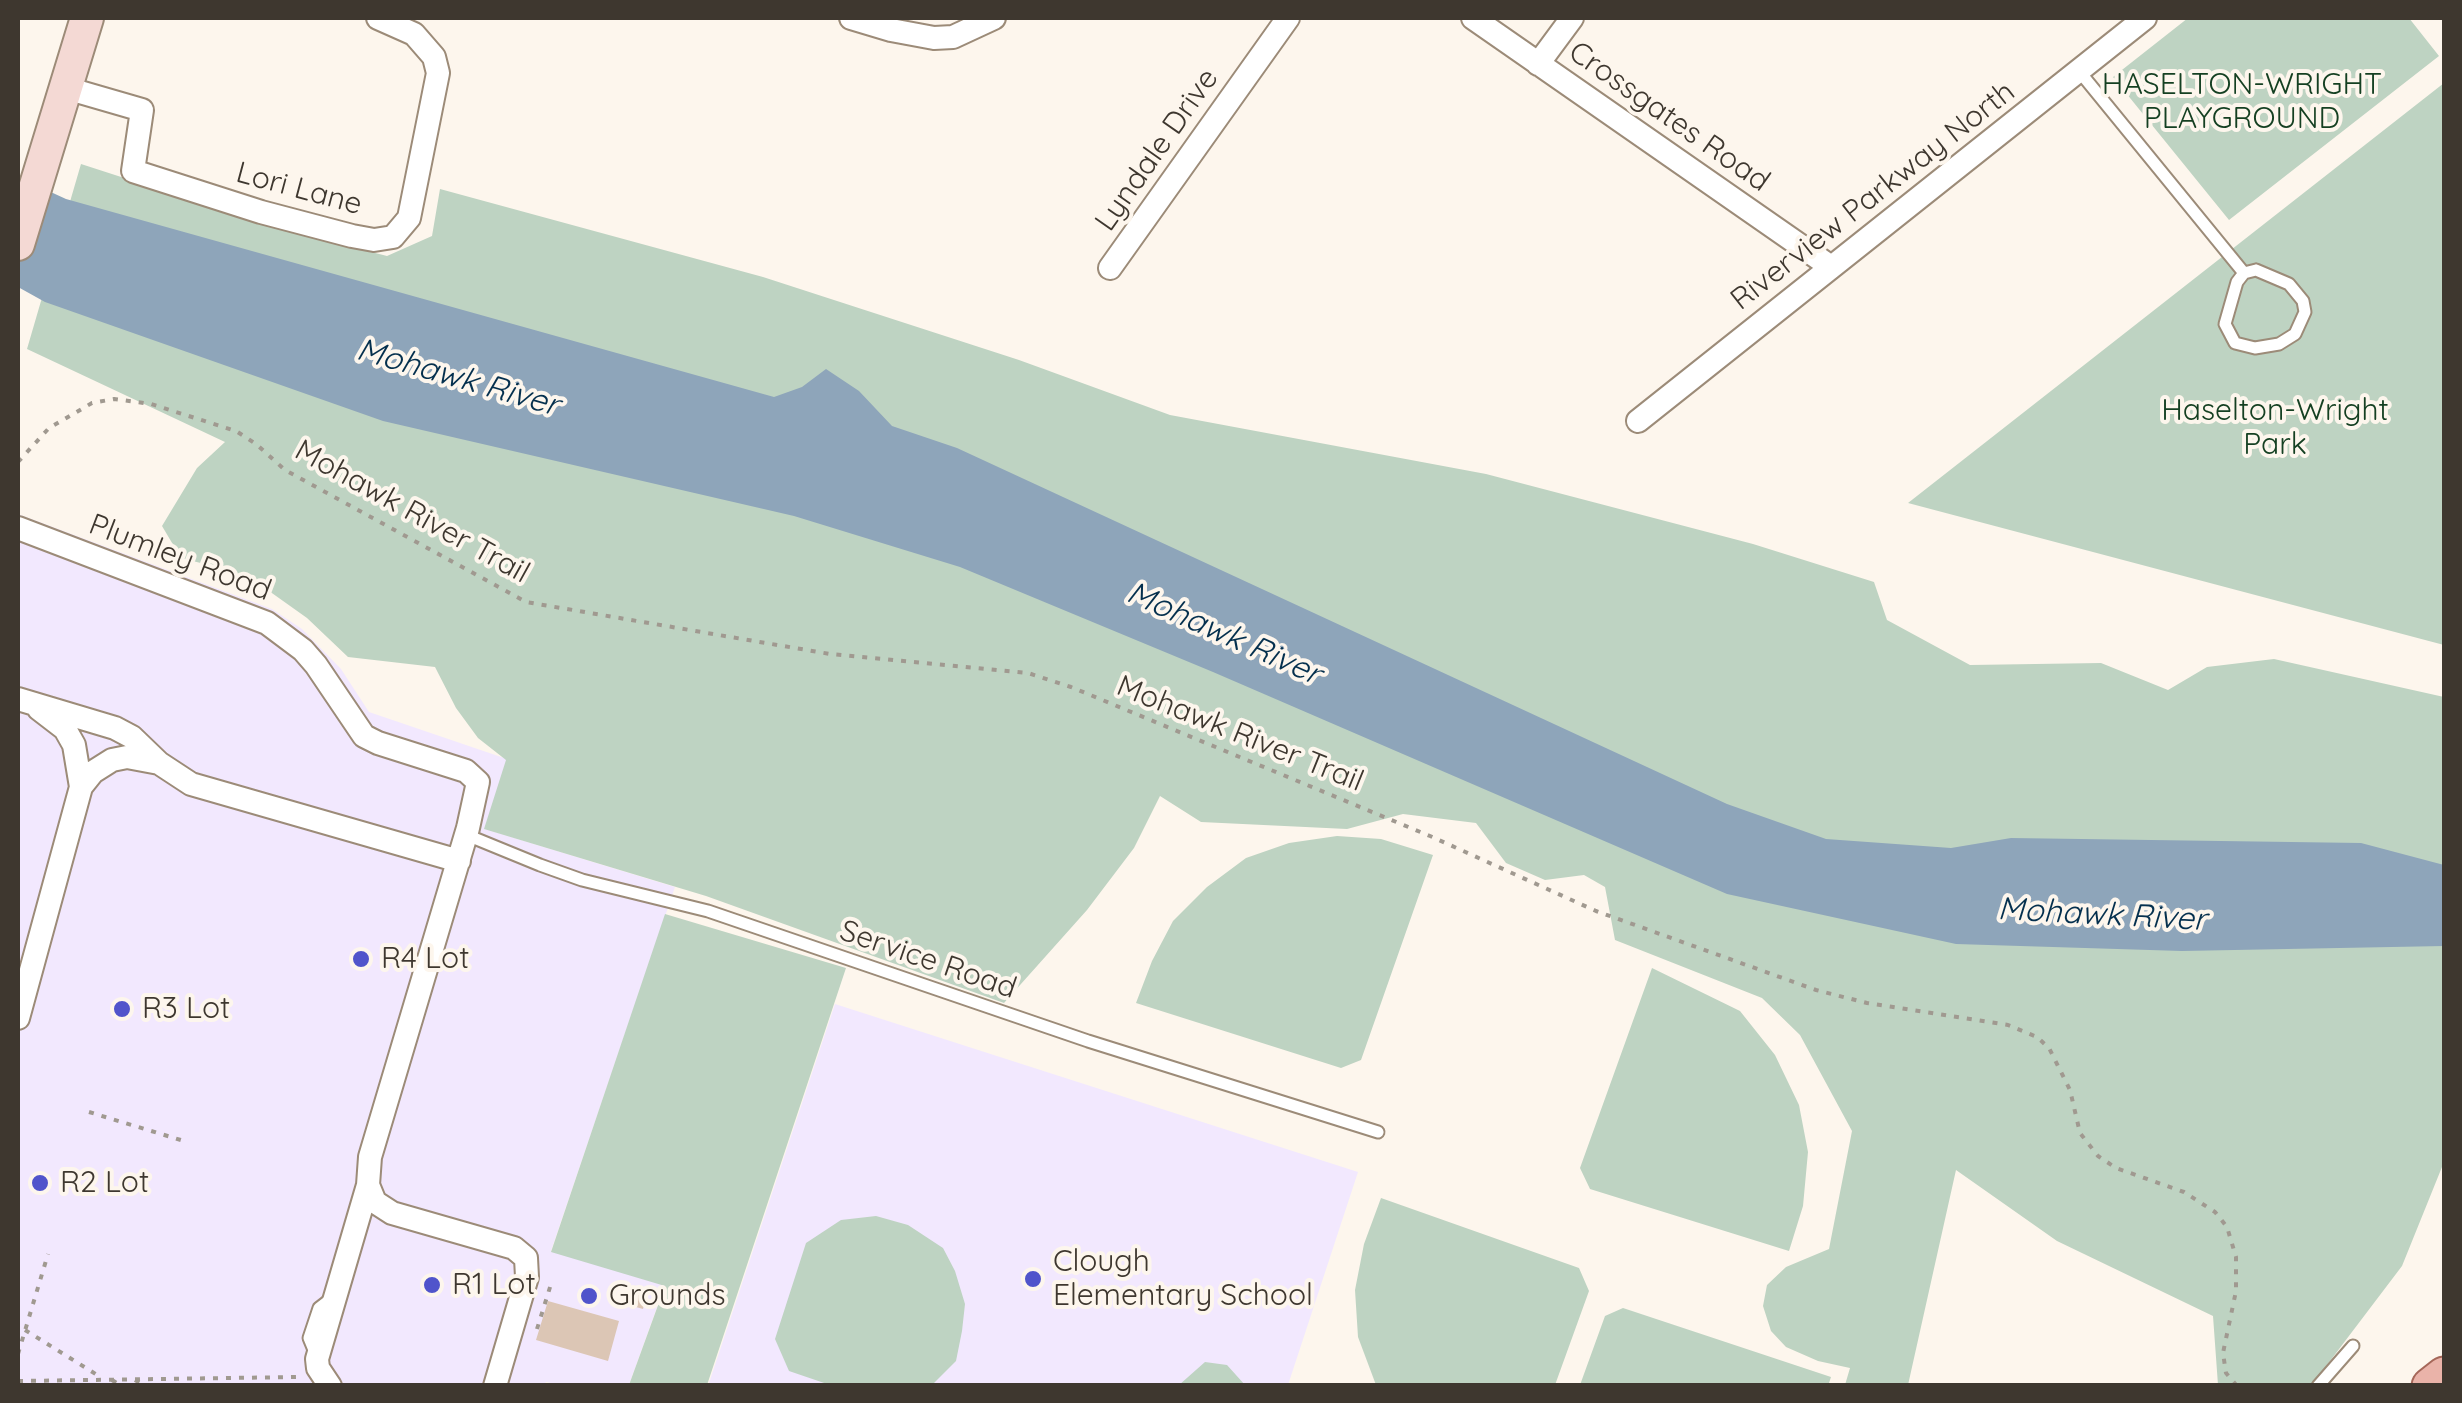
<!DOCTYPE html>
<html>
<head>
<meta charset="utf-8">
<style>
	body { margin:0 }
	#map { position:relative; width:2462px; height:1403px; overflow:hidden; background:#fdf6ed; font-family:Quicksand,sans-serif }
	canvas { display:block }
	.frame { position:absolute; inset:0; border:20px solid #3e372f; pointer-events:none }
</style>
</head>
<body>
<div id="map">
<canvas width="2462" height="1403"></canvas>
<div class="frame"></div>
</div>
<script>
const g = document.querySelector('canvas').getContext('2d');
g.lineJoin = 'round';
function fillPath(path, color) { g.fillStyle = color; g.fill(path, 'evenodd'); }
const poly = rows => new Path2D(rows.map(r => 'M' + r).join(''));
function strokePath(path, color, width, dash) { g.strokeStyle = color; g.lineWidth = width; g.lineCap = dash ? 'butt' : 'round'; g.setLineDash(dash || []); g.stroke(path); }
function drawText(font, color, halo, rows, align = 'center') {
  g.font = font + ' Quicksand,sans-serif'; g.lineWidth = 8; g.setLineDash([]); g.textBaseline = 'middle'; g.strokeStyle = halo; g.fillStyle = color; for (const [text, x, y, turn = 0] of rows) {
    g.save(); g.translate(x, y); g.rotate((+turn || 0) * Math.PI / 180); g.textAlign = isNaN(turn) ? turn : align; if (halo) g.strokeText(text, 0, 0); g.fillText(text, 0, 0); g.restore();
  }
}
fillPath(poly([
	[18,514,272,609,302,629,341,669,369,712,507,759,485,829,675,887,551,1251,665,1285,629,1385,560,1385,546,1382,544,1386,18,1385],
	[835,1004,1358,1172,1288,1385,708,1386]
]), '#f2e8fe');
fillPath(poly([
	[2188,18,2409,18,2439,56,2229,220,2113,77],
	[2444,83,2444,645,1908,503],
	[81,164,285,230,387,256,432,236,440,189,763,277,1019,360,1170,415,1486,474,1753,544,1874,582,1887,620,1970,665,2101,663,2168,690,2207,667,2274,659,2444,697,2444,1162,2402,1266,2311,1386,2218,1385,2213,1316,2057,1241,1956,1170,1908,1385,1845,1385,1850,1368,1818,1361,1786,1347,1771,1331,1763,1306,1767,1285,1786,1267,1829,1249,1852,1131,1800,1035,1762,998,1615,940,1605,887,1584,875,1545,880,1506,863,1476,823,1403,814,1347,829,1201,822,1160,796,1134,848,1087,910,1004,1003,706,896,484,829,506,760,478,738,456,708,435,667,348,657,307,618,262,586,232,571,181,558,162,526,197,468,225,442,27,349],
	[1337,836,1381,839,1433,855,1361,1060,1341,1068,1136,1003,1152,961,1173,921,1207,887,1246,858,1289,843],
	[665,914,846,968,707,1385,629,1385,665,1286,551,1252],
	[1652,968,1740,1011,1775,1055,1799,1105,1808,1152,1803,1206,1789,1251,1590,1189,1580,1168],
	[1381,1198,1579,1268,1589,1291,1555,1385,1376,1385,1358,1337,1355,1290,1364,1244],
	[876,1216,908,1225,943,1248,955,1271,965,1304,962,1331,956,1361,932,1385,830,1385,789,1371,775,1339,806,1243,841,1220],
	[1623,1308,1831,1377,1828,1386,1580,1385,1605,1316],
	[1205,1362,1227,1365,1245,1385,1179,1385]
]), '#bed3c2');
fillPath(poly([
	[18,177,66,199,774,397,802,387,826,369,859,391,892,426,957,448,1727,804,1826,839,1951,848,2011,838,2361,843,2444,865,2444,946,2182,951,1956,944,1727,894,1213,672,960,567,794,516,383,421,45,302,18,287]
]), '#8ea5ba');
fillPath(poly([
	[627,1285,648,1291,643,1309,622,1303],
	[548,1301,619,1321,608,1361,536,1340]
]), '#dcc6b5');
const lane = poly([
	[2079,71,2244,273],
	[2256,270,2289,284,2303,301,2305,312,2295,334,2279,344,2255,348,2235,343,2225,324,2237,282,2244,273,2256,270],
	[468,828,474,838,540,865,582,880,708,911,1088,1041,1378,1132],
	[316,1355,309,1338,319,1308,332,1298],
	[2318,1386,2353,1346]
]);
const street = poly([
	[851,18,891,30,934,38,953,37,994,18],
	[1473,18,1831,267],
	[1538,64,1572,18],
	[66,88,142,110,133,171,261,212,352,236,374,240,393,237,409,218,438,73,434,57,414,34,378,18],
	[1110,268,1288,18],
	[1638,421,2145,18],
	[18,528,267,623,303,650,316,665,364,736,378,743,466,771,478,782,468,828,370,1157,368,1185,375,1202,392,1213,514,1248,526,1258,527,1277,495,1386],
	[18,699,115,728,132,737,159,763,191,784,459,861],
	[81,787,93,772,112,760,127,757,159,763],
	[18,1018,81,787,74,745,65,729,39,709],
	[330,1386,318,1368,317,1359,368,1185]
]);
const secondary = poly([
	[18,244,87,18]
]);
const primary = poly([
	[2430,1386,2444,1375]
]);
strokePath(lane, '#9c8b78', 15);
strokePath(street, '#9c8b78', 26);
strokePath(secondary, '#9c8b78', 36);
strokePath(primary, '#a56759', 39);
strokePath(poly([
	[18,462,49,428,92,403,114,399,151,404,236,431,256,444,285,470,526,602,830,654,1028,673,1071,687,1430,836,1596,911,1816,990,1867,1003,2008,1025,2037,1037,2049,1048,2070,1090,2080,1133,2098,1156,2116,1168,2184,1192,2215,1212,2227,1227,2236,1257,2236,1291,2223,1353,2226,1373,2237,1386],
	[89,1112,184,1141],
	[537,1329,551,1284],
	[25,1330,102,1378],
	[18,1354,48,1254],
	[112,1380,121,1386],
	[135,1380,145,1386],
	[18,1381,298,1377]
]), '#a09990', 4, [5, 8]);
strokePath(lane, '#fff', 11);
strokePath(street, '#fff', 22);
strokePath(secondary, '#f4d9d4', 32);
strokePath(primary, '#eab3a9', 35);
for (const [x, y, r, color] of [
	[361,959,10,"#5054cb"],
	[122,1009,10,"#5054cb"],
	[40,1183,10,"#5054cb"],
	[1033,1279,10,"#5054cb"],
	[432,1285,10,"#5054cb"],
	[589,1296,10,"#5054cb"]
]) { const dot = new Path2D(); dot.arc(x, y, r, 0, 2 * Math.PI); g.fillStyle = color; g.fill(dot); strokePath(dot, '#fdf6ed', 4); }
drawText('30px', '#154022', '#fdf6ed', [
	["HASELTON-WRIGHT",2242,85],
	["PLAYGROUND",2242,119],
	["Haselton-Wright",2275,411],
	["Park",2275,445]
]);
drawText('30px', '#3e372f', '#fdf6ed', [
	["Crossgates Road",1669,117,35],
	["Lyndale Drive",1157,150,-55],
	["Lori Lane",299,189,15],
	["Riverview Parkway North",1873,196,-38],
	["Mohawk River Trail",412,512,29],
	["Plumley Road",180,558,21],
	["Mohawk River Trail",1240,734,22],
	["Service Road",928,960,19]
]);
drawText('30px', '#3e372f', '#fdf6ed', [
	["R4 Lot",381,959],
	["R3 Lot",142,1009],
	["R2 Lot",60,1183],
	["Clough",1053,1262],
	["Elementary School",1053,1296],
	["R1 Lot",452,1285],
	["Grounds",609,1296]
], 'left');
drawText('italic 32px', '#05304e', '#fdf6ed', [
	["Mohawk River",458,378,16],
	["Mohawk River",1224,634,24],
	["Mohawk River",2102,915,3]
]);
</script>
</body>
</html>
